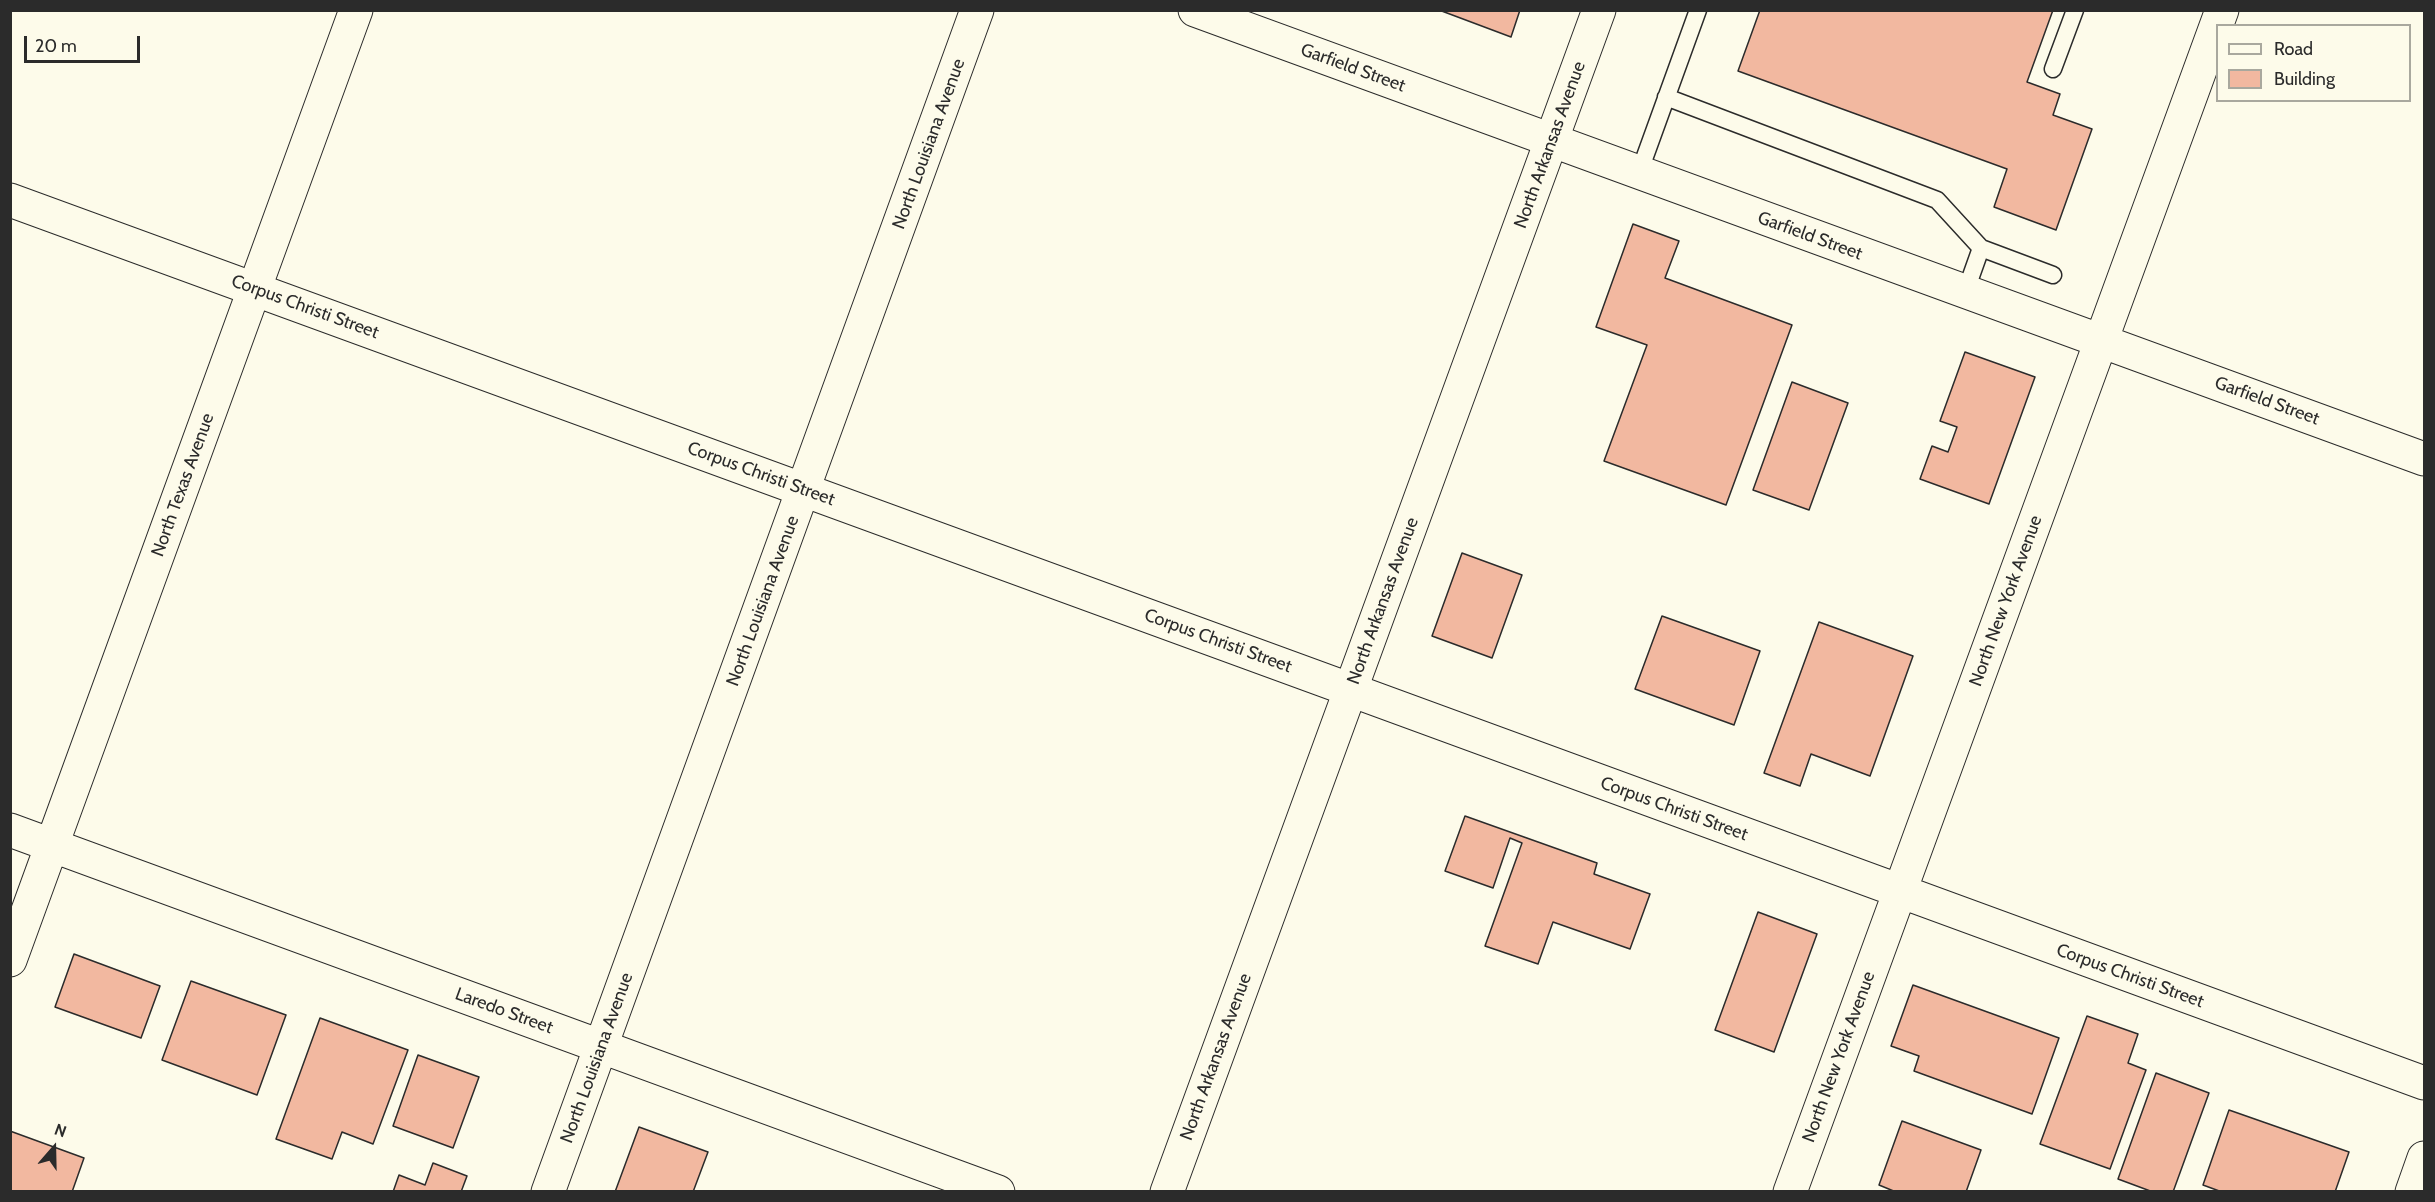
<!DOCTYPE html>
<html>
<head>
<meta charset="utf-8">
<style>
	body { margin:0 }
	#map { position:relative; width:2435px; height:1202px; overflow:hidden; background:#fdfbea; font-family:Cabin,sans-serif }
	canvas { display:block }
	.frame { position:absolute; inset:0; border:12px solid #2b2b2b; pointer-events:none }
	.legend { position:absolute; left:2216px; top:24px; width:195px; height:78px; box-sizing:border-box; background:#fdfbea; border:2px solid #a9a89e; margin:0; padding:8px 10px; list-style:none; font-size:18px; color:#2b2b2b }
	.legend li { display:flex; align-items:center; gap:12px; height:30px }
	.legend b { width:30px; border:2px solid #a9a89e }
	.north { position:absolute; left:24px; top:1118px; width:60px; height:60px; -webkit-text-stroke:4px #fdfbea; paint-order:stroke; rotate:20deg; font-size:16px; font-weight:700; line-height:24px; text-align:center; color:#2b2b2b }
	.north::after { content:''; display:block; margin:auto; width:21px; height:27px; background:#2b2b2b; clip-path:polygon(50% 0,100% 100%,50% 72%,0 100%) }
	.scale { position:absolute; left:24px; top:36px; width:116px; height:27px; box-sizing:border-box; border:3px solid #2b2b2b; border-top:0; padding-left:8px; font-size:18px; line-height:21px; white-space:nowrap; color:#2b2b2b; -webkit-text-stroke:4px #fdfbea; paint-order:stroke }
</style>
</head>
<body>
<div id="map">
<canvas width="2435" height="1202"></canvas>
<div class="frame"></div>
<ul class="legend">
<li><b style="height:8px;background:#fdfbea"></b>Road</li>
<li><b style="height:16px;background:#f2b8a0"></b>Building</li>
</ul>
<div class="north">N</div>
<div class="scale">20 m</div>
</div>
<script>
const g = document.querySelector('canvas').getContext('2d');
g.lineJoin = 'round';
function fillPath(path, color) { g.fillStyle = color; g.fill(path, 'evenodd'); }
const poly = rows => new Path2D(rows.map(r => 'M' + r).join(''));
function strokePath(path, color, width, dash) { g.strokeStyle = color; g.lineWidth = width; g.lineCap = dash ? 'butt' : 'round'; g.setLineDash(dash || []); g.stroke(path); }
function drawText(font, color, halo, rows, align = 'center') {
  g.font = font + ' Cabin,sans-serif'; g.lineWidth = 4.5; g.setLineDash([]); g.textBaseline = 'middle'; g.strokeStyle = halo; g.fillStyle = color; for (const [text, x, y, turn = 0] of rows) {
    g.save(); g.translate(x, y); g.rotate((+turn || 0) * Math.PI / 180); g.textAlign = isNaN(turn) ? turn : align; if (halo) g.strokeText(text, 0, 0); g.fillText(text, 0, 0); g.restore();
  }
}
const building = poly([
	[1439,10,1520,10,1511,37,1439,10],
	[1760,10,2053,10,2027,82,2060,94,2053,115,2092,129,2056,230,1994,207,2007,169,1738,71,1760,10],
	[1633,224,1679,241,1665,278,1792,325,1726,505,1604,461,1647,345,1596,327,1633,224],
	[1965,352,2035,377,1989,504,1920,479,1932,446,1948,452,1957,427,1940,421,1965,352],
	[1792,382,1848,403,1809,510,1753,490,1792,382],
	[1462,553,1522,575,1492,658,1432,636,1462,553],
	[1662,616,1760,651,1734,725,1635,689,1662,616],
	[1819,622,1913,656,1870,776,1811,754,1800,786,1764,773,1819,622],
	[1465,816,1597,863,1594,874,1650,894,1630,949,1553,922,1538,964,1485,946,1522,843,1510,838,1493,888,1445,871,1465,816],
	[1758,912,1817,934,1774,1052,1715,1030,1758,912],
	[74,954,160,986,141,1038,55,1007,74,954],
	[191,981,286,1015,257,1095,162,1060,191,981],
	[1913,985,2059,1038,2032,1114,1914,1071,1919,1056,1891,1046,1913,985],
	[2087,1016,2138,1034,2128,1063,2146,1070,2110,1169,2040,1144,2087,1016],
	[320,1018,408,1050,373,1144,342,1132,332,1159,276,1139,320,1018],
	[418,1055,479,1077,453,1148,393,1126,418,1055],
	[2156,1073,2209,1093,2173,1192,2153,1192,2118,1179,2156,1073],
	[2229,1110,2349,1152,2335,1192,2222,1192,2203,1185,2229,1110],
	[1902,1121,1981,1150,1966,1192,1896,1192,1879,1185,1902,1121],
	[639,1127,708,1152,693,1192,615,1192,639,1127],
	[10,1131,84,1158,72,1192,10,1192,10,1131],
	[433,1163,467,1176,461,1192,393,1192,399,1175,425,1185,433,1163]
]);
fillPath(building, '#f2b8a0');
strokePath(building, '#2b2b2b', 1.5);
const lane = poly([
	[2053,69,2075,10],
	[1666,97,1937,200,1981,248,1965,293],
	[1639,173,1698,10],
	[1981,248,2053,275]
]);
const street = poly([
	[1195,10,2424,459],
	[1351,690,2424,1083],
	[10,830,998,1192],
	[10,960,356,10],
	[548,1192,977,10],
	[1790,1192,2222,10],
	[2412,1192,2424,1158]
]);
const secondary = poly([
	[10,200,1351,690],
	[1167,1192,1599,10]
]);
strokePath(lane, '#2b2b2b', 19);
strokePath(street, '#2b2b2b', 35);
strokePath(secondary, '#2b2b2b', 35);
strokePath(lane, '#fdfbea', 16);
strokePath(street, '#fdfbea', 33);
strokePath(secondary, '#fdfbea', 33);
drawText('18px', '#2b2b2b', '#fdfbea', [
	["Garfield Street",1353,68,20],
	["North Louisiana Avenue",929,144,-70],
	["North Arkansas Avenue",1550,145,-70],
	["Garfield Street",1810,236,20],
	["Corpus Christi Street",305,307,20],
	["Garfield Street",2267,401,20],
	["Corpus Christi Street",761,474,20],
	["North Texas Avenue",183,485,-70],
	["North Louisiana Avenue",763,601,-70],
	["North Arkansas Avenue",1383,601,-70],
	["North New York Avenue",2006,601,-70],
	["Corpus Christi Street",1218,641,20],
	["Corpus Christi Street",1674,809,20],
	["Corpus Christi Street",2130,976,20],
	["Laredo Street",504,1011,20],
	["North Arkansas Avenue",1216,1057,-70],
	["North New York Avenue",1839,1057,-70],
	["North Louisiana Avenue",597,1058,-70]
]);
</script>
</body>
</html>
